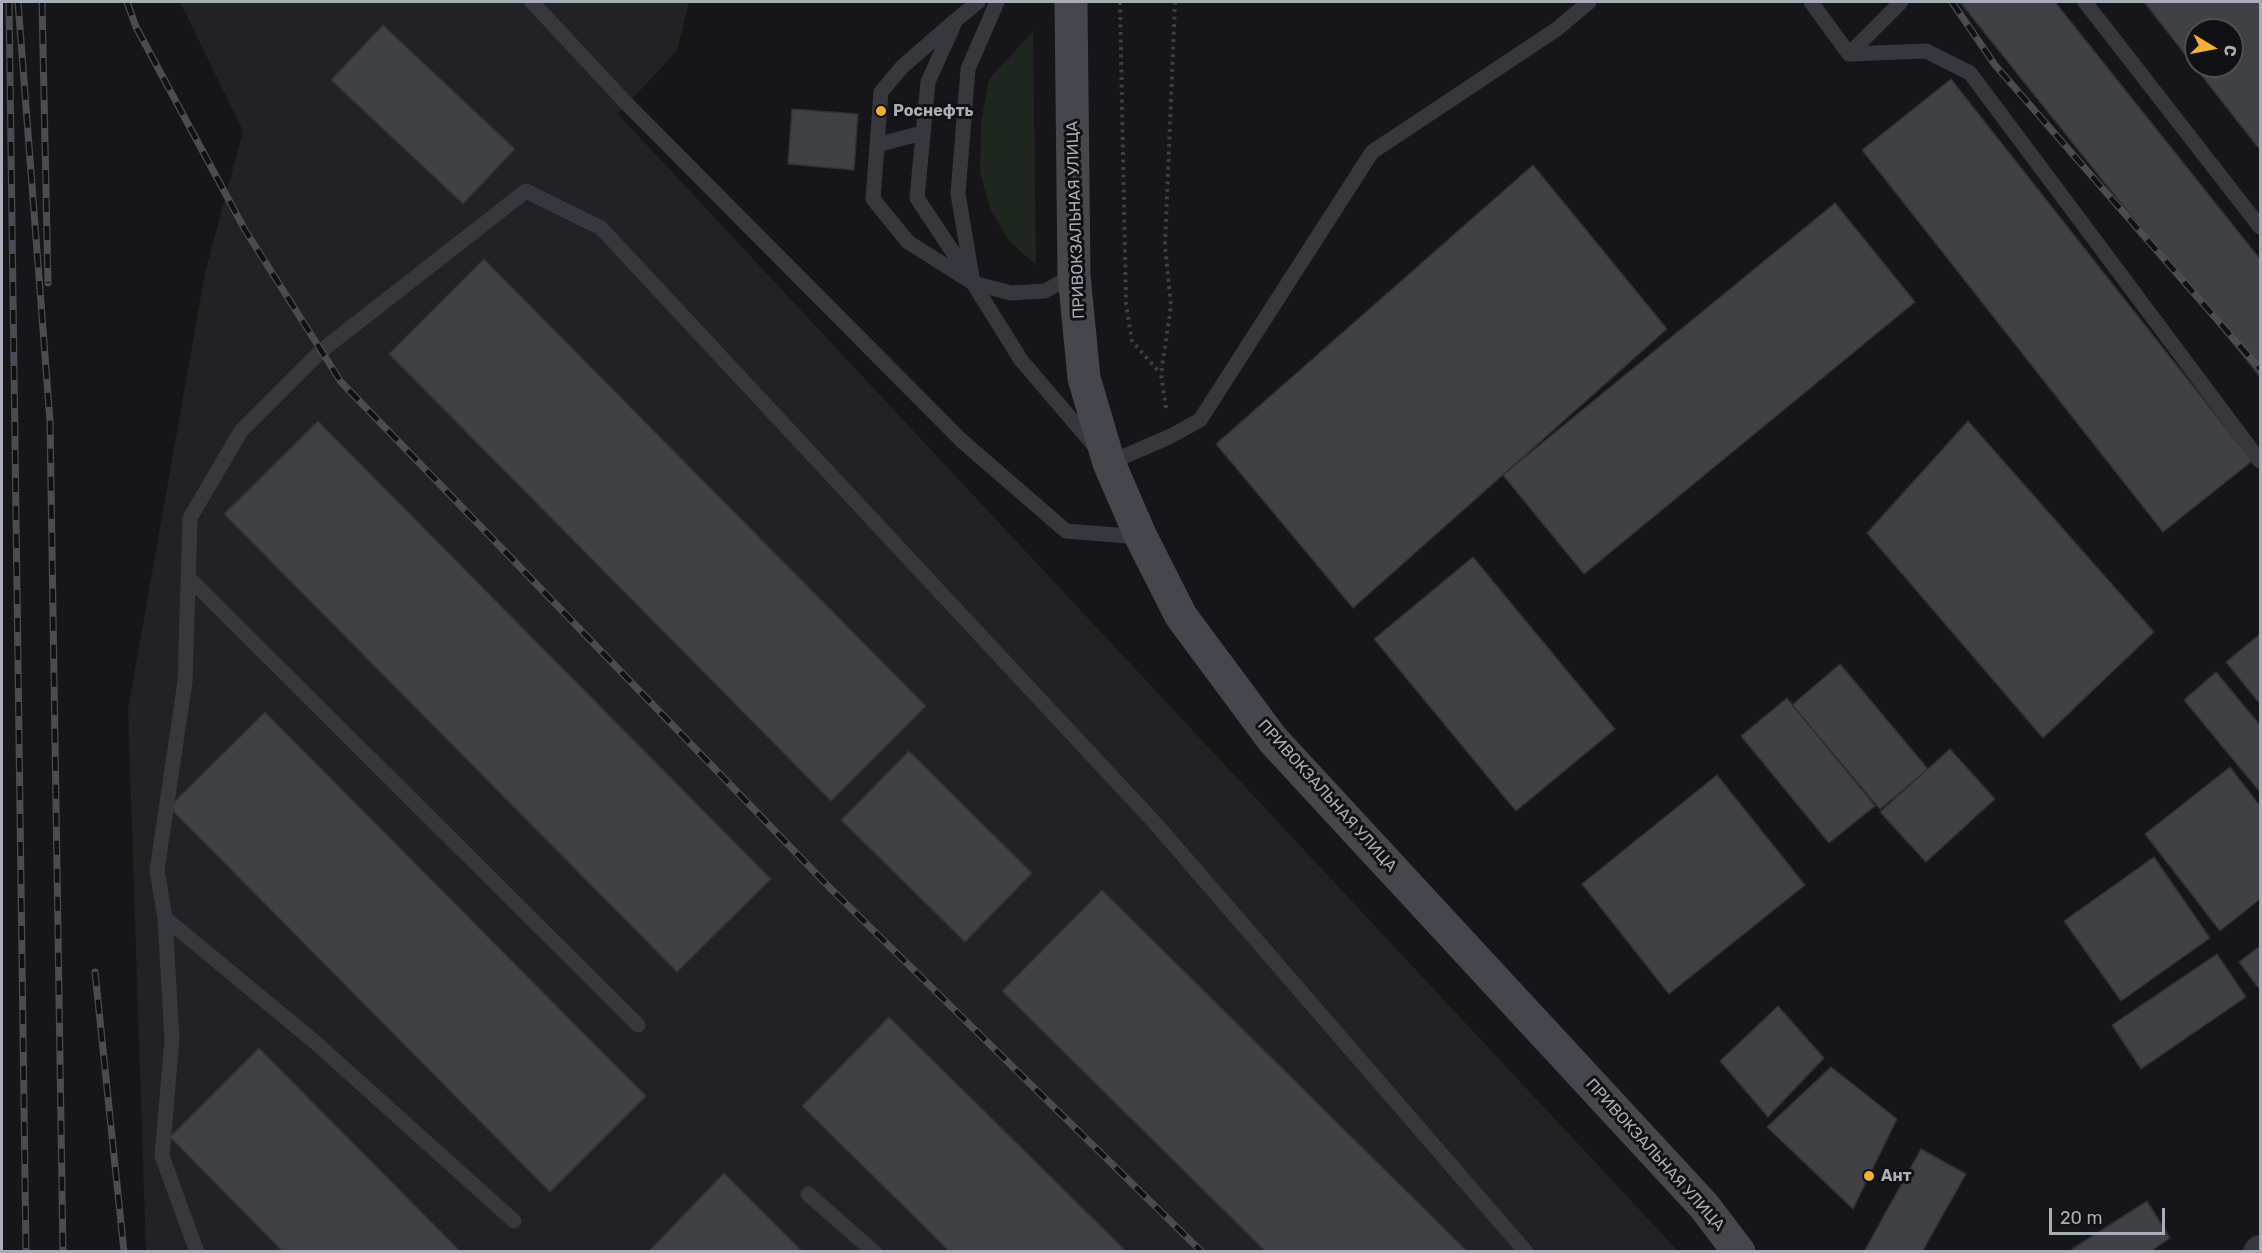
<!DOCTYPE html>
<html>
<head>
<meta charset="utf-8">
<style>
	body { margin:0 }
	#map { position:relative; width:2262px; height:1253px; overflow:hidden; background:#161618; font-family:Rubik,sans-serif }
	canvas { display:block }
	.frame { position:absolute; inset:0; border:3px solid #a8adb8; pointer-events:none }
	.north { position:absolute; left:2184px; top:18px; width:60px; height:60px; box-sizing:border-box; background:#111113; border:2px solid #4d4f55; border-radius:50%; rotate:100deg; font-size:16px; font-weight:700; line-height:24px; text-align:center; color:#a8adb8 }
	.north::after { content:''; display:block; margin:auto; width:21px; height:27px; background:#f2b134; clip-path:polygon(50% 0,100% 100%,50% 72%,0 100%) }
	.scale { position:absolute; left:2049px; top:1208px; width:116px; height:27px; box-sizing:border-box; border:3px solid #a8adb8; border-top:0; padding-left:8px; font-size:18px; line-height:21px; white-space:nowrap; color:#a8adb8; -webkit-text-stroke:4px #111113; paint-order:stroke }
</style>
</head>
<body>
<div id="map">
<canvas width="2262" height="1253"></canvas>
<div class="frame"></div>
<div class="north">С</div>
<div class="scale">20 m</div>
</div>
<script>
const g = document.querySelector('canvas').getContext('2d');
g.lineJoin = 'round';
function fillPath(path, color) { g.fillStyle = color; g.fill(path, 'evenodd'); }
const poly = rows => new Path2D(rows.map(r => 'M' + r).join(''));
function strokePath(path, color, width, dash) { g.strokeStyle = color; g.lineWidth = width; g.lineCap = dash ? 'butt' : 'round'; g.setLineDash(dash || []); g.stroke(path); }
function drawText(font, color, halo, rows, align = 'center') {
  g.font = font + ' Rubik,sans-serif'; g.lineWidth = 6; g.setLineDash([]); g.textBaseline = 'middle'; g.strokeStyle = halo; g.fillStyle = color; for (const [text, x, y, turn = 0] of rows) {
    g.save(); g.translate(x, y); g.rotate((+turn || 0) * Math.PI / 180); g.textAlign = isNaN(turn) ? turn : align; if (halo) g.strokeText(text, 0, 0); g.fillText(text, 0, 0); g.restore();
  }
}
fillPath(poly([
	[180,2,689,2,677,51,618,114,1678,1251,146,1252,128,709,205,273,243,131]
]), '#222225');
fillPath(poly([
	[1033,31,1036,264,1036,265,1008,240,990,208,980,172,981,121,989,79]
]), '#1e261f');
const building = poly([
	[1960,2,2055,2,2260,259,2260,377,1960,2],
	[2144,2,2260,2,2260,150,2144,2],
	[2196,30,2232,30,2232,66,2196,66,2196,30],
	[383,25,515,149,463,204,331,80,383,25],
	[1951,79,2252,461,2163,532,1862,150,1951,79],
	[792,109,858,114,854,170,788,164,792,109],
	[1533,165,1667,329,1353,608,1216,444,1533,165],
	[1835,203,1915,302,1584,574,1503,475,1835,203],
	[484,259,926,706,831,801,389,354,484,259],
	[318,421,771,879,677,972,224,514,318,421],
	[1968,421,2154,632,2043,738,1867,533,1968,421],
	[1473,557,1615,729,1516,811,1374,639,1473,557],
	[2260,634,2260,704,2226,662,2260,634],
	[1840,664,1928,769,1880,809,1792,705,1840,664],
	[2216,672,2260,725,2260,792,2184,700,2216,672],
	[1787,698,1875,806,1829,843,1741,736,1787,698],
	[265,712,646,1096,550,1192,169,807,265,712],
	[1950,749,1995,799,1926,862,1880,812,1950,749],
	[909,751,1032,873,965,942,841,820,909,751],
	[2230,767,2260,806,2260,899,2220,931,2145,834,2230,767],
	[1717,775,1805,885,1669,994,1582,884,1717,775],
	[2154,857,2210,938,2121,1001,2064,921,2154,857],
	[1102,890,1468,1252,1266,1252,1002,991,1102,890],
	[2260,946,2260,990,2239,962,2260,946],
	[2217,954,2246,997,2141,1069,2112,1025,2217,954],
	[1778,1006,1824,1058,1768,1117,1720,1061,1778,1006],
	[889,1017,1127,1252,950,1252,802,1106,889,1017],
	[259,1048,461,1252,283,1252,170,1137,259,1048],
	[1831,1067,1897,1119,1853,1209,1767,1127,1831,1067],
	[1921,1149,1966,1174,1922,1252,1867,1252,1865,1250,1921,1149],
	[724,1173,803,1252,648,1252,724,1173],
	[2147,1201,2170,1238,2150,1252,2074,1252,2072,1249,2147,1201]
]);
fillPath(building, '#404145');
strokePath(building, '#303034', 1.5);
strokePath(poly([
	[1120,2,1126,304,1132,341,1160,373],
	[1166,408,1161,374,1171,306,1165,246,1175,2]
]), '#3d3f44', 4, [3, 4.5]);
strokePath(poly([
	[532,2,627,104,962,441,1066,531,1141,537],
	[997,2,968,69,958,194,973,283,1021,360,1109,463,1171,436,1200,420,1372,152,1557,29,1589,2],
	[1811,2,1849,54,1926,51,1970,73,2260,461],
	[2085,2,2260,227],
	[956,20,902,67,881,92,873,199,908,242,973,283,1011,293,1045,291,1074,275],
	[1849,54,1901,2],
	[877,145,922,133],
	[970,278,917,198,928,82,956,20,978,2],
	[188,577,638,1025],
	[165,918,316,1043,514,1221],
	[808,1194,874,1252],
	[197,1252,162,1156,172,1040,165,918,157,870,185,682,190,518,241,431,321,351,526,191,601,228,1155,823,1526,1252]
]), '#37383d', 15);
strokePath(poly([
	[2258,1252,2260,1250]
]), '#37383d', 30);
strokePath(poly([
	[1071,2,1074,275,1084,378,1109,463,1141,537,1181,616,1273,740,1704,1206,1739,1252]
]), '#45474d', 33);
const rail = poly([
	[9,2,26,1252],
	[18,2,50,421,63,1252],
	[42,2,48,283],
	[127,2,136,27,245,230,341,382,830,888,1202,1252],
	[1952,2,1995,65,2260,369],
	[95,972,124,1252]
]);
strokePath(rail, '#4a4c52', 7);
strokePath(rail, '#111113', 4.5, [14]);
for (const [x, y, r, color] of [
	[881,111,6,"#f2b134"],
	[1869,1176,6,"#f2b134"]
]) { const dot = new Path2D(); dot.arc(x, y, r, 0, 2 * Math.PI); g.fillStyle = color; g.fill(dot); strokePath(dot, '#111113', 2); }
drawText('bold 16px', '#a8adb8', '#111113', [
	["Роснефть",893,111],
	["Ант",1881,1176]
], 'left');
drawText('16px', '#a8adb8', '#111113', [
	["ПРИВОКЗАЛЬНАЯ УЛИЦА",1076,220,-92],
	["ПРИВОКЗАЛЬНАЯ УЛИЦА",1327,796,48],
	["ПРИВОКЗАЛЬНАЯ УЛИЦА",1655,1155,48]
]);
</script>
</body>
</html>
